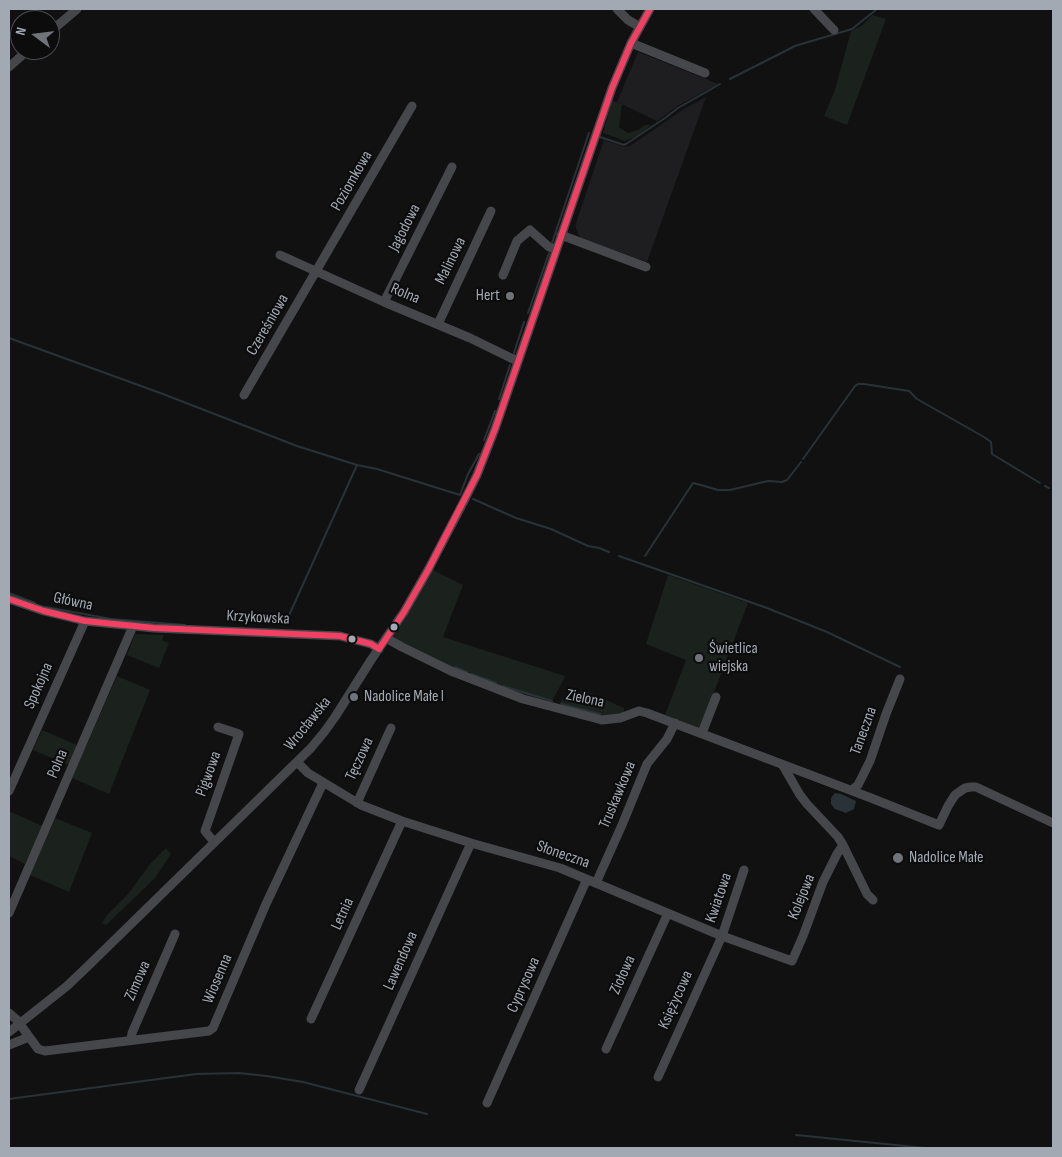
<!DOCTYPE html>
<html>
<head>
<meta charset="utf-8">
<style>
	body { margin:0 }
	#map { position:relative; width:1062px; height:1157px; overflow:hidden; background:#111112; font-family:"Sofia Sans Condensed",sans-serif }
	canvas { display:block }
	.frame { position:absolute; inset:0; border:10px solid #a3a9b2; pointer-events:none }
	.north { position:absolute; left:10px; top:10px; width:50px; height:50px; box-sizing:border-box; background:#0c0c0d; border:1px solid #484b4f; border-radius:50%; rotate:285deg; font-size:14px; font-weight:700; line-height:20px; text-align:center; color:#a3a9b2 }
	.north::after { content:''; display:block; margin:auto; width:18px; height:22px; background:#70747a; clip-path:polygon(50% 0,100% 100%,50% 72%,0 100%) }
</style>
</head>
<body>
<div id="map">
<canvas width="1062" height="1157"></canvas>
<div class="frame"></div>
<div class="north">N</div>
</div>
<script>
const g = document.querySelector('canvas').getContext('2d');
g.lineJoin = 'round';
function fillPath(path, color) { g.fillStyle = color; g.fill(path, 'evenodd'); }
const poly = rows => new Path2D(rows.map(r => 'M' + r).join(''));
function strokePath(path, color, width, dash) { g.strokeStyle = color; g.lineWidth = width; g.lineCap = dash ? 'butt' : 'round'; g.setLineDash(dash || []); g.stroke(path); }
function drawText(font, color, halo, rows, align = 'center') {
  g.font = font + ' "Sofia Sans Condensed",sans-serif'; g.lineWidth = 4.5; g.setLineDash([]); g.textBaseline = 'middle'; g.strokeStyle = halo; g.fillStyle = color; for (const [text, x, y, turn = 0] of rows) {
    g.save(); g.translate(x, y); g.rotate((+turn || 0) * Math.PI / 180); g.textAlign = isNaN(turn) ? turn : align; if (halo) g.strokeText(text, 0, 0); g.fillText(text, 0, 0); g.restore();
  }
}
fillPath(poly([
	[638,52,696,75,718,84,679,105,657,121,617,102],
	[706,97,647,262,580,238,575,226,604,140,624,147,630,146,684,109]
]), '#1e1e20');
fillPath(poly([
	[872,15,886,19,847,125,824,116,835,90,851,31,863,25],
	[612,101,617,102,622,104,619,127,628,133,638,130,645,125,651,125,637,136,625,141,603,133],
	[433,570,463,585,443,637,565,676,564,679,552,701,549,703,497,686,450,667,399,642,393,636,393,634,431,571],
	[668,575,748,603,700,729,665,715,686,660,646,644],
	[135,634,164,635,162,640,169,643,159,668,127,655],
	[117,676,150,690,109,794,72,778],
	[582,691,588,692,624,708,624,713,607,717,559,705,565,695],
	[42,730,77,745,68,765,33,750],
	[9,811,42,826,25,864,9,856],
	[55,818,92,833,69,892,30,875],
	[166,848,171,854,155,878,106,925,102,923,107,915,128,894,151,863]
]), '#1b211c');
fillPath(poly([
	[835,793,841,794,856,801,854,809,846,813,835,809,831,804,831,798]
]), '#293236');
strokePath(poly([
	[730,79,795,46,852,29,877,9],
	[600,137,624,145,626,144,665,118,678,108,720,84],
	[552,243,589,133],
	[528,313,549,253],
	[9,338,163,394,297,446,357,465,377,469,460,495,468,474,479,454],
	[514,353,524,322],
	[499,399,510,365],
	[484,440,495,411],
	[803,459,855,386,858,384,864,384,909,391,917,399,984,437,991,442,992,454,1040,483],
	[1045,486,1049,488],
	[473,499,516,518,551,529,588,546,599,548,609,552],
	[619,556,767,608,827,632,900,667],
	[645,556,693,483,701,485,718,490,730,490,768,481,782,482,787,480,801,462],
	[9,593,35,603],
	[46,607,111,619,185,625],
	[286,622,357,465],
	[455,667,467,672],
	[472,674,496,683],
	[503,686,552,701],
	[561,704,600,714],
	[9,1099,196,1074,239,1073,267,1076,303,1082,427,1114],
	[796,1135,925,1148],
	[1050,1148,1053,1148]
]), '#293236', 2);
strokePath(poly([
	[617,9,628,20,640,27],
	[814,9,834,30],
	[50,32,77,9],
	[631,43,705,73],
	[9,67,28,50],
	[561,235,646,267],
	[280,255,384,302,470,338,511,358,518,361],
	[503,275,517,241,530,230,549,247,556,249],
	[384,302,452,167],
	[438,324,491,211],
	[244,395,412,106],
	[9,599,44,611,85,621,154,628,340,636,371,644,379,649],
	[386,638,402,647,451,671,523,699,602,720,620,718,639,711,647,713,871,798,939,825,948,806,955,795,965,788,971,787,976,787,1053,823],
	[702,733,716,697],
	[297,762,308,773,361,805,402,821,471,843,560,868,722,936,792,961,803,936,823,882,837,854,843,845],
	[782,764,800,795,807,804,838,837,843,845,867,894,873,900],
	[852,790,858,785,870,761,886,714,900,679],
	[9,791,85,621],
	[357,803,391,728],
	[214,842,205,831,239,734,218,727],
	[596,883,622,825,647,764,667,739,675,723],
	[9,913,133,626],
	[9,1013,17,1020,38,1049,45,1051,209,1031,213,1028,266,904,323,783],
	[311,1019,402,821],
	[9,1032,67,986,88,966,311,748,325,731,335,717,371,660,404,612,428,570,463,503,477,475,495,429,612,88,631,43,650,9],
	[131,1040,132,1033,175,934],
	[9,1045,29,1037],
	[606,1049,668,913],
	[658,1077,722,936,744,870],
	[359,1090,471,843],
	[487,1103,587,879]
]), '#46474a', 9);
strokePath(poly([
	[9,599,44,611,85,621,154,628,340,636,371,644,379,649,404,612,428,570,477,475,495,429,612,88,631,43,650,9]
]), '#f24062', 6);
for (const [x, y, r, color] of [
	[510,296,5,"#70747a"],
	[394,627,4.5,"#a3a9b2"],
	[352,639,4.5,"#a3a9b2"],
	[699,658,5,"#70747a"],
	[354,697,5,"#70747a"],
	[898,858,6,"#70747a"]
]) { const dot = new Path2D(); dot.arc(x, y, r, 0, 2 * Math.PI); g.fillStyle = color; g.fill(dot); strokePath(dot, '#0c0c0d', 2); }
drawText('16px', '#a3a9b2', '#0c0c0d', [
	["Poziomkowa",352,181,-60],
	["Jagodowa",405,228,-63],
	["Malinowa",451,261,-64],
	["Rolna",405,294,23],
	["Czereśniowa",268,325,-60],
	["Główna",73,602,12],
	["Krzykowska",258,618,3],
	["Spokojna",39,686,-66],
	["Zielona",585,699,12],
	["Wrocławska",308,724,-51],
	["Taneczna",864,731,-70],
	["Tęczowa",360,759,-65],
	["Polna",58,764,-67],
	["Pigwowa",209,774,-70],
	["Truskawkowa",618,795,-67],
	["Słoneczna",563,855,19],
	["Kolejowa",802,897,-68],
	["Kwiatowa",719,898,-71],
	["Letnia",343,914,-65],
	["Lawendowa",401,961,-66],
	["Ziołowa",623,975,-66],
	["Wiosenna",218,979,-67],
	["Zimowa",138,981,-66],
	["Cyprysowa",524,985,-66],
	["Księżycowa",676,1000,-66]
]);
drawText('16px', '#a3a9b2', '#0c0c0d', [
	["Hert",500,296,"right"],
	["Świetlica",709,649],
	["wiejska",709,667],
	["Nadolice Małe I",364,697],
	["Nadolice Małe",909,858]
], 'left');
</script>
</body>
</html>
